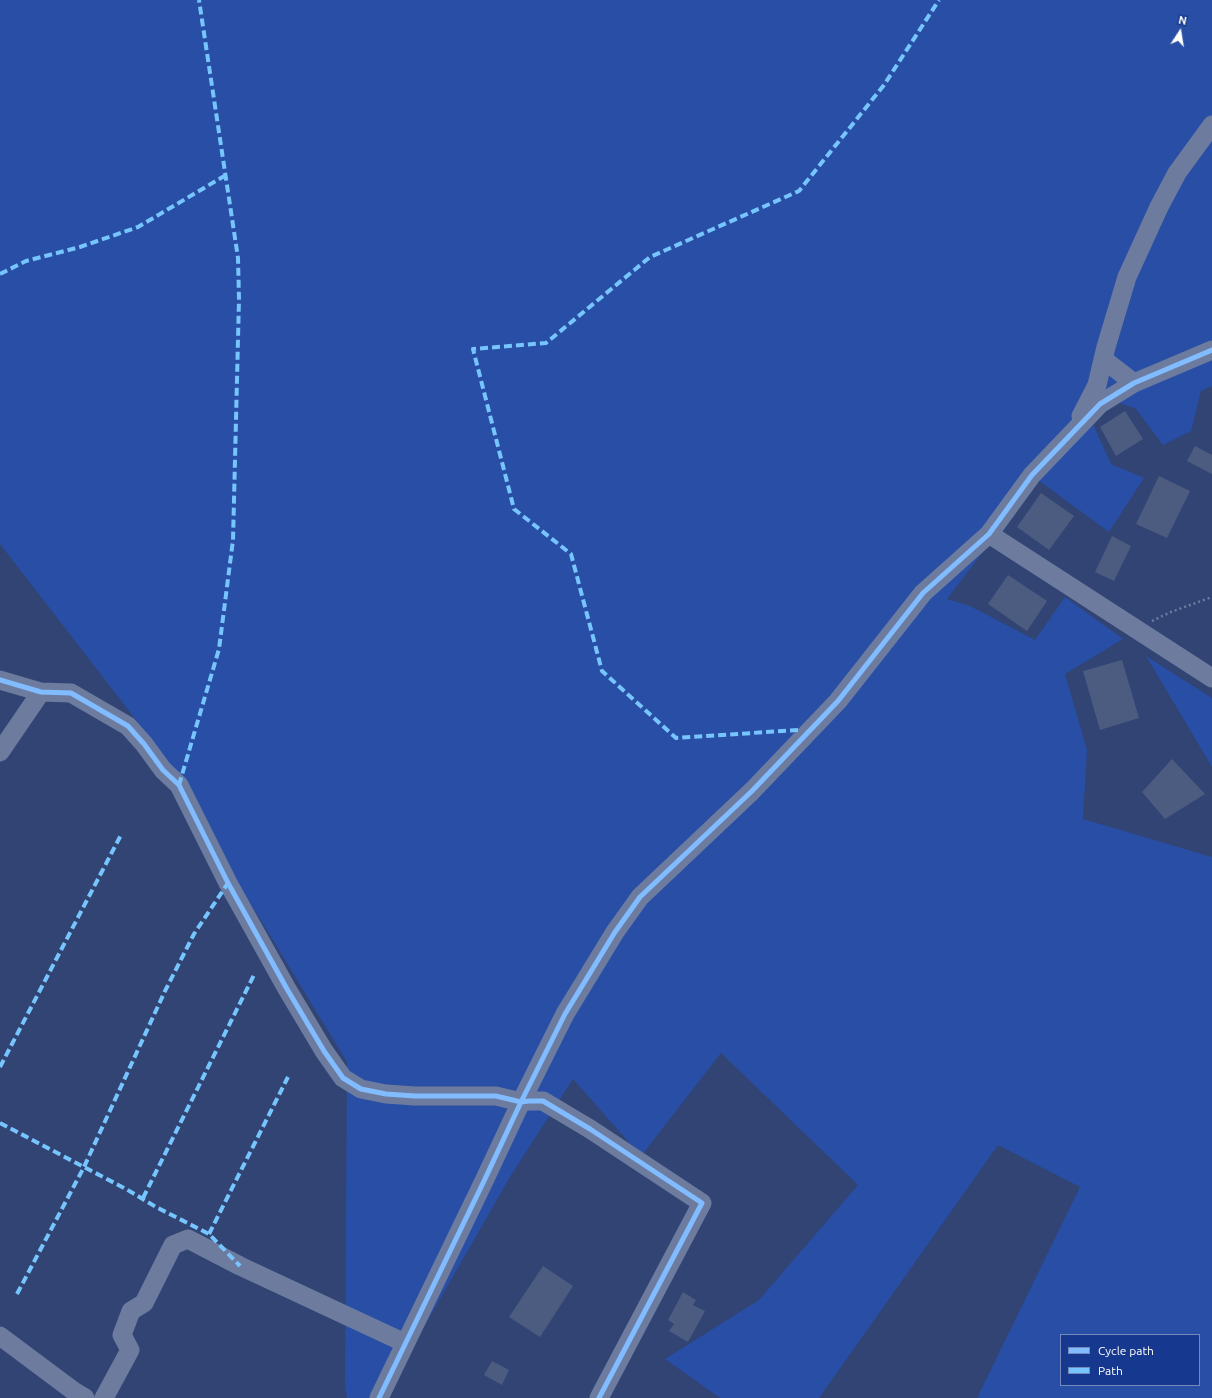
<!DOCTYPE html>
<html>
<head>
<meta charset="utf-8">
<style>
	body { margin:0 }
	#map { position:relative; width:1212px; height:1398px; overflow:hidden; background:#314473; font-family:Ubuntu,sans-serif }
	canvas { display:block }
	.legend { position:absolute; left:1060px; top:1334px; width:140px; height:52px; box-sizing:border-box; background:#16388e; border:1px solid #7388bb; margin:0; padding:5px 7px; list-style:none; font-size:12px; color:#fff }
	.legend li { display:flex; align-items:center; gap:8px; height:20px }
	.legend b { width:20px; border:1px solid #7388bb }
	.north { position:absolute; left:1160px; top:12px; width:40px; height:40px; -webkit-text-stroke:3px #16388e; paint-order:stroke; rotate:12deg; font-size:11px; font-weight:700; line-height:16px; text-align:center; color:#fff }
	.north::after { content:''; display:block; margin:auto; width:14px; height:18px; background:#fff; clip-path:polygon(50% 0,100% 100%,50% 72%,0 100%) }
</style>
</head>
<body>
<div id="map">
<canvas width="1212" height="1398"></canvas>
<ul class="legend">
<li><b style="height:5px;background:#80bcff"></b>Cycle path</li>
<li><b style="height:5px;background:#76c5fe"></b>Path</li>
</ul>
<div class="north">N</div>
</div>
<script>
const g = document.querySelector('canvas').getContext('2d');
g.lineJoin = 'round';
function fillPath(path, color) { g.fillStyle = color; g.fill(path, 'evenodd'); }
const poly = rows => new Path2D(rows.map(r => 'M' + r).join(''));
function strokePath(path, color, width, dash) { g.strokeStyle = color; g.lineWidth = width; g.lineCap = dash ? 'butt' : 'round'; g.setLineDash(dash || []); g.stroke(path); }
fillPath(poly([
	[0,0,1212,0,1212,386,1201,391,1191,431,1163,445,1136,409,1115,401,1093,424,1111,464,1144,478,1109,532,1038,480,947,599,970,606,1035,640,1065,597,1123,639,1065,674,1087,750,1083,819,1212,857,1212,1398,977,1398,1080,1187,998,1145,819,1398,720,1398,665,1359,759,1300,858,1185,721,1053,641,1156,573,1079,513,1172,383,1398,347,1398,345,1387,347,1062,150,738,0,544],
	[1061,1335,1199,1335,1199,1385,1061,1385],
	[1146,656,1212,698,1212,767]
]), '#294ea5');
fillPath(poly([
	[1125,411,1143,439,1116,456,1100,427],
	[1195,446,1212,455,1212,474,1187,461],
	[1159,476,1190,491,1167,538,1136,524],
	[1041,493,1074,516,1049,550,1017,527],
	[1112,536,1131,546,1114,581,1095,572],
	[1008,575,1047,601,1027,631,988,604],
	[1122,660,1139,718,1100,730,1083,671],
	[1172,759,1205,794,1165,819,1142,792],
	[543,1266,573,1286,540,1337,509,1317],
	[683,1292,696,1300,693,1305,705,1311,688,1342,669,1331,674,1324,668,1320],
	[492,1361,509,1370,502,1385,484,1375]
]), '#4c5c81');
strokePath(poly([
	[1152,621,1171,612,1212,597]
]), '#6d7c9e', 2.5, [2, 3]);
strokePath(poly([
	[1103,359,1134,383],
	[1081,416,1097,385,1106,347,1127,277,1159,207,1177,173,1212,125],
	[989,534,1212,678],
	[0,680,41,692,71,693,128,726,144,744,163,770,179,785,228,883,287,989,324,1051,343,1078,361,1089,386,1094,415,1096,496,1096,521,1102,529,1101,543,1101,590,1129,702,1203,599,1398],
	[0,752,41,692],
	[0,1336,75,1392,85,1398],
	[104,1398,130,1350,122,1335,131,1311,144,1303,173,1245,188,1239,240,1266,405,1343],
	[379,1398,484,1181,521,1102,565,1014,615,932,640,897,752,791,838,701,923,593,989,534,1032,475,1100,404,1134,383,1212,350]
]), '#6d7c9e', 19);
strokePath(poly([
	[0,274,26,261,80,247,138,227,226,175],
	[798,730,676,738,602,671,571,554,514,509,473,349,546,343,650,257,799,191,884,85,939,0],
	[179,785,219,649,233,540,239,299,238,258,199,0],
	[0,1067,122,833],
	[0,1123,126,1189,156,1207,209,1234,240,1266],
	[143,1198,254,975],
	[209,1234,288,1077],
	[17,1294,84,1167,165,991,194,934,228,883]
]), '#76c5fe', 4, [8, 4]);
strokePath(poly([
	[0,680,41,692,71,693,128,726,144,744,163,770,179,785,228,883,287,989,324,1051,343,1078,361,1089,386,1094,415,1096,496,1096,521,1102,529,1101,543,1101,590,1129,702,1203,599,1398],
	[379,1398,484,1181,521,1102,565,1014,615,932,640,897,752,791,838,701,923,593,989,534,1032,475,1100,404,1134,383,1212,350]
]), '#80bcff', 5);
</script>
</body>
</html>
